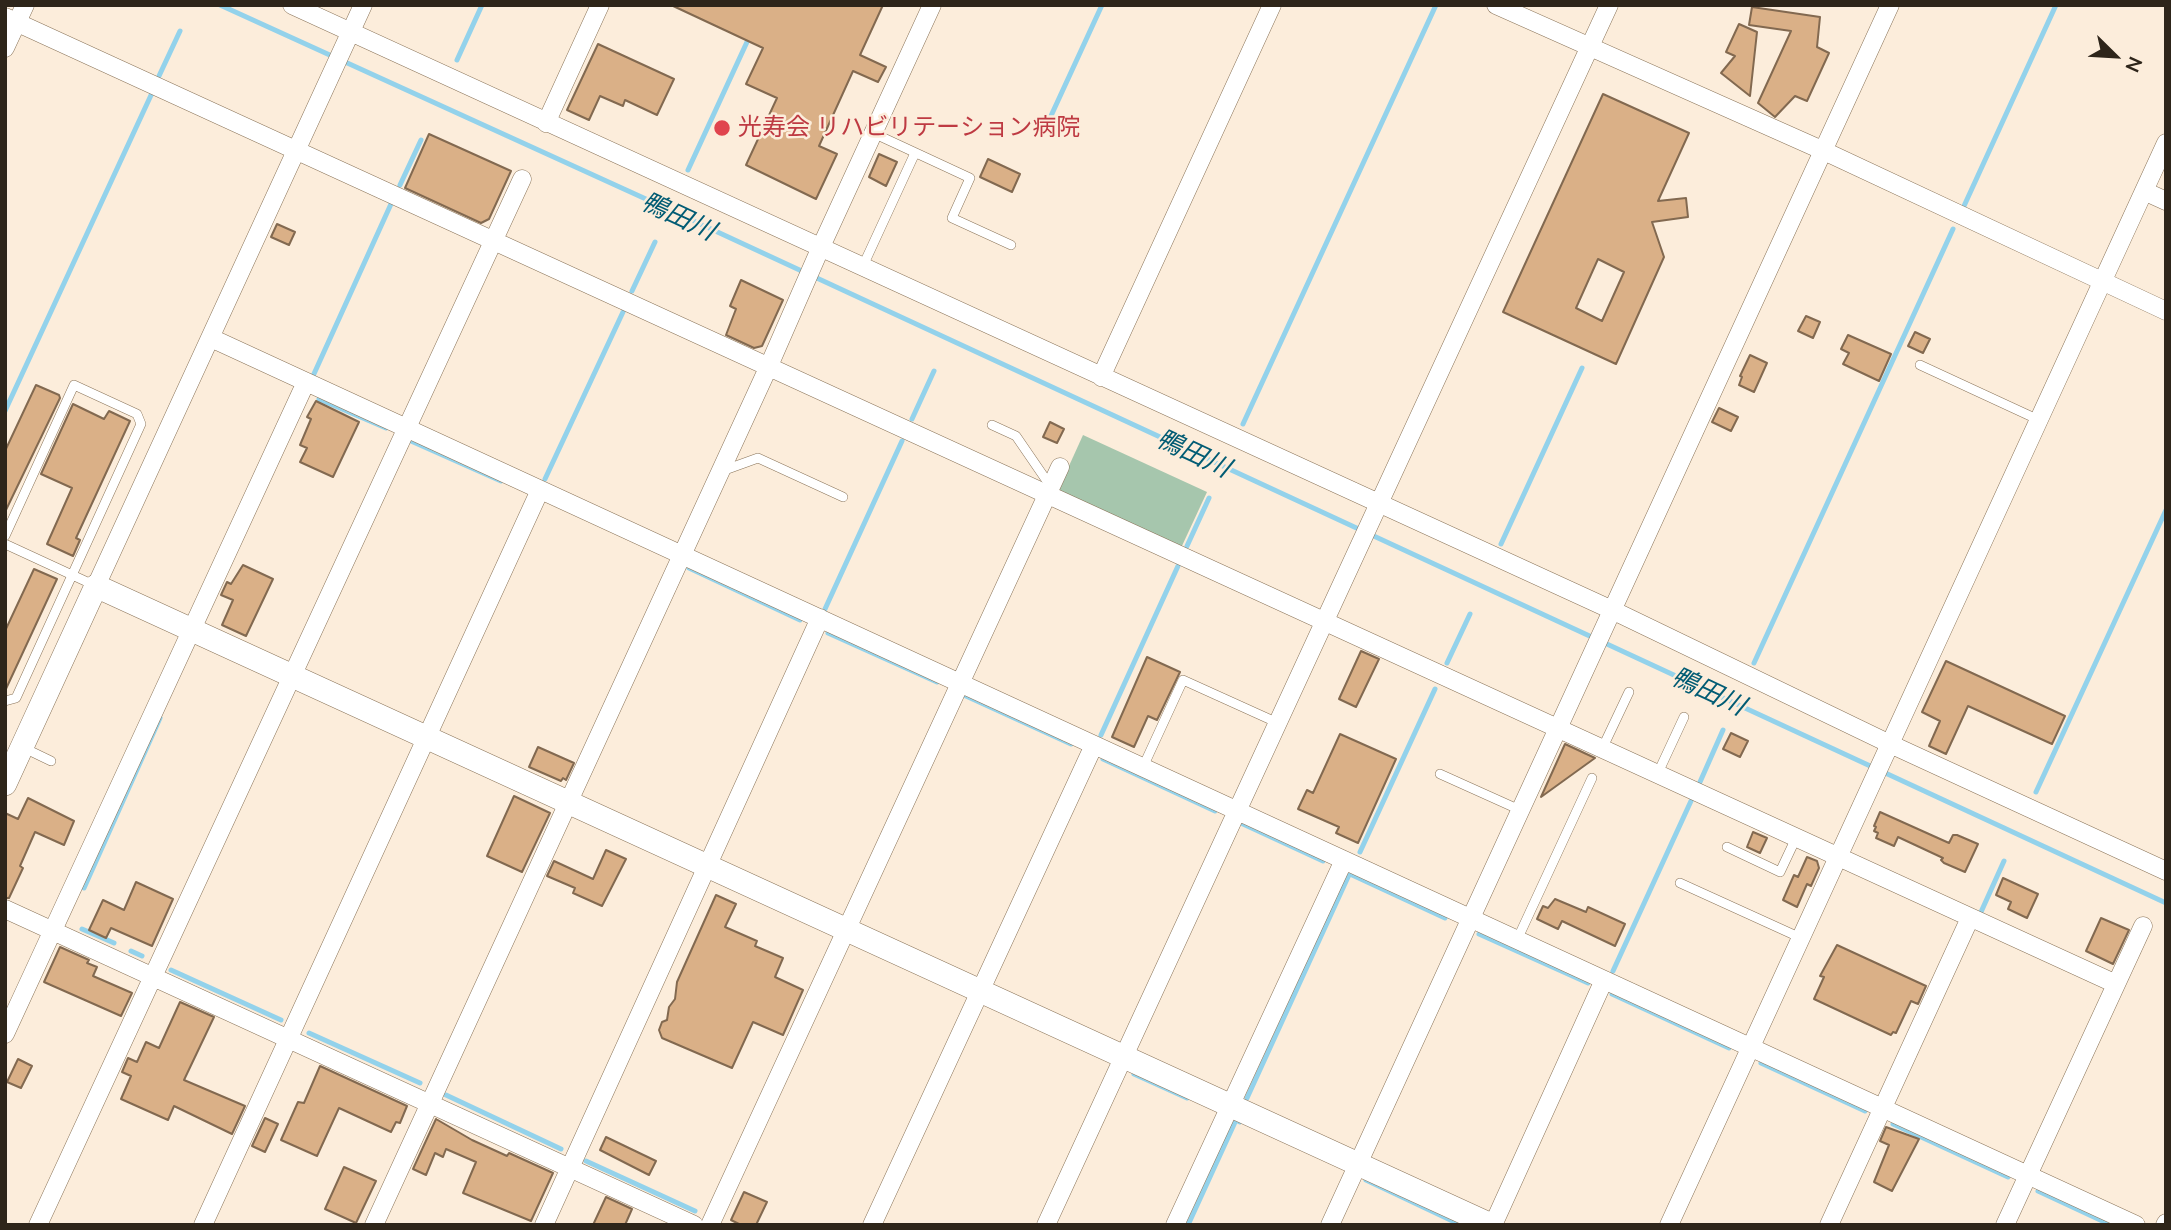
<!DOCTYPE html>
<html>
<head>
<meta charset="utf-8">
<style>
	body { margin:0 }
	#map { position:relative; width:2171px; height:1230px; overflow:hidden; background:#fceddb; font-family:Mulish,sans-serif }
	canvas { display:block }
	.frame { position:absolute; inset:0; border:7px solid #2e251a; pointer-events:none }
	.north { position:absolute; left:2080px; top:21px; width:70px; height:70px; -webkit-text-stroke:5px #fceddb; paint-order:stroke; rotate:114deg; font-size:19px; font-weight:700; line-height:28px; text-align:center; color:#2e251a }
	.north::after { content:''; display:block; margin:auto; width:24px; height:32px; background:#2e251a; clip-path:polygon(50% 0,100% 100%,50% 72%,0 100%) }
</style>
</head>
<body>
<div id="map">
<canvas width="2171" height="1230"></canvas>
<div class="frame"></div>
<div class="north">N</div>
</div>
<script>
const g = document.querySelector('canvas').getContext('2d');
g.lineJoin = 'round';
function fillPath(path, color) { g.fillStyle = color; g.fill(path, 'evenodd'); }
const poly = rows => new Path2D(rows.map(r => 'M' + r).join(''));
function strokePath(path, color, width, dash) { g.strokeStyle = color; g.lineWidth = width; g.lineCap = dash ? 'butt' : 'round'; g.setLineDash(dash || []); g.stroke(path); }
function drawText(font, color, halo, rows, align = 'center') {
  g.font = font + ' Mulish,"Noto Sans JP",sans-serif'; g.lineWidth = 5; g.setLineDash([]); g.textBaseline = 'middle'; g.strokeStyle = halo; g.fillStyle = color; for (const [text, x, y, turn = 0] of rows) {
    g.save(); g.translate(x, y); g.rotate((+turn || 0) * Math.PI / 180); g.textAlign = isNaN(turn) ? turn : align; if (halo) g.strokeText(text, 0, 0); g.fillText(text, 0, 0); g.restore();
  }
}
fillPath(poly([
	[1083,435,1207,492,1181,548,1062,494,1059,488]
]), '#a6c6ad');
strokePath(poly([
	[220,5,670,210,2166,903],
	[457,60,482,5],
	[159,76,180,31],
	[1050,118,1102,5],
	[688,170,747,42],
	[400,185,421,140],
	[1964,206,2056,5],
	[632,291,655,242],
	[313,376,391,204],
	[319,399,386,428],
	[5,411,152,93],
	[912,419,934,371],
	[1243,424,1436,5],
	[411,441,501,481],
	[545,479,623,312],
	[1501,544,1582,368],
	[1187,546,1209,498],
	[689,568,800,620],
	[825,609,902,441],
	[828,633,937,682],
	[1447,663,1470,614],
	[1754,663,1953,229],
	[966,696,1071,744],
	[1101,735,1178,566],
	[1103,759,1215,811],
	[1700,782,1723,730],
	[2036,792,2166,510],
	[1243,824,1323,861],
	[1360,852,1435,689],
	[1350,874,1445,918],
	[84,888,160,718],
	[1981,912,2004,861],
	[82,929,114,943],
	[1479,934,1588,983],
	[131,951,142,956],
	[171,970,281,1020],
	[1613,971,1691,801],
	[1612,994,1729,1048],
	[309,1033,420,1083],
	[1761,1063,1865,1111],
	[1134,1074,1187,1098],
	[446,1095,561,1149],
	[1247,1098,1348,877],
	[1893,1124,2008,1177],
	[586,1161,695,1211],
	[1366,1180,1461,1225],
	[2038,1191,2111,1225],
	[1188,1225,1236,1120,1240,1122]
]), '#93d2eb', 5);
const building = poly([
	[671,5,883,5,860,55,886,67,878,82,853,71,819,146,837,154,816,199,746,165,777,98,746,84,763,48,671,5],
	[1752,7,1820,17,1817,47,1829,53,1807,101,1795,96,1775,117,1758,103,1791,31,1749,25,1752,7],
	[1739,24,1757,32,1750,96,1721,73,1735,56,1726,52,1739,24],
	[598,44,674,79,657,115,625,100,623,106,600,96,589,120,567,110,598,44],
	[1603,94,1689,133,1658,201,1686,198,1688,217,1652,222,1664,257,1616,364,1503,312,1603,94],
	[1598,259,1624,272,1602,321,1576,308,1598,259],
	[429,134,511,171,489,219,481,223,405,188,429,134],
	[879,154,897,162,886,186,869,177,879,154],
	[988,159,1020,174,1012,192,980,177,988,159],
	[277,224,295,232,289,245,271,237,277,224],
	[741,280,783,300,762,346,754,348,726,335,736,309,730,306,741,280],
	[1806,316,1820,322,1813,338,1798,331,1806,316],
	[1915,332,1930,339,1923,353,1908,346,1915,332],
	[1848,335,1891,354,1879,381,1843,364,1849,353,1841,349,1848,335],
	[1750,355,1767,363,1754,392,1739,385,1742,377,1740,376,1750,355],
	[36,385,59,395,60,398,5,512,5,451,36,385],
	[316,401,359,422,333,477,300,462,307,448,300,445,311,419,307,417,316,401],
	[73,404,104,419,109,411,130,421,76,538,80,540,73,556,47,544,72,488,41,474,73,404],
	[1719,408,1738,417,1731,431,1712,422,1719,408],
	[1050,422,1064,429,1057,443,1043,437,1050,422],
	[243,565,273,579,246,636,222,625,233,600,221,595,227,582,231,584,243,565],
	[34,569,57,579,5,691,5,631,34,569],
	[1361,651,1379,659,1356,707,1339,699,1361,651],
	[1147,657,1180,672,1157,720,1148,716,1134,747,1112,737,1147,657],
	[1946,661,2065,716,2052,744,1968,706,1946,754,1929,746,1940,721,1922,712,1946,661],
	[1731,733,1748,741,1740,757,1723,749,1731,733],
	[1340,734,1396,759,1358,843,1336,833,1339,827,1298,809,1307,790,1313,793,1340,734],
	[1565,744,1595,758,1541,797,1565,744],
	[538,747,574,763,566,780,563,778,561,781,529,767,538,747],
	[514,796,550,813,522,872,487,856,514,796],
	[28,798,74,821,64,845,35,832,20,866,23,868,9,898,5,898,5,813,18,819,28,798],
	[1880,812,1949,843,1953,835,1957,835,1978,844,1965,872,1944,863,1941,860,1943,858,1898,837,1894,846,1876,838,1878,833,1874,831,1876,827,1874,826,1880,812],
	[1753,832,1767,838,1760,853,1747,847,1753,832],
	[606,850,626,859,602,906,573,893,575,888,547,876,554,861,593,879,606,850],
	[1807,857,1817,861,1819,868,1811,886,1807,884,1797,907,1783,900,1794,875,1798,877,1807,857],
	[2003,878,2038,894,2027,918,2008,909,2011,902,1996,895,2003,878],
	[136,882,173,899,152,946,111,928,106,938,89,930,103,900,124,910,136,882],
	[716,895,736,904,725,927,757,941,755,946,783,958,775,977,803,990,783,1035,753,1022,732,1068,662,1038,659,1030,662,1022,667,1020,669,1007,675,999,677,982,716,895],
	[1555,899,1586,912,1588,907,1625,924,1615,946,1562,921,1558,929,1537,919,1543,906,1548,908,1555,899],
	[2101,918,2129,930,2113,964,2086,951,2101,918],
	[1837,945,1926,986,1918,1004,1911,1001,1896,1033,1893,1032,1891,1035,1814,999,1824,977,1820,976,1837,945],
	[60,947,89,960,87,963,97,967,93,976,132,993,121,1016,44,982,60,947],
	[180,1002,214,1017,184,1080,245,1106,232,1134,174,1106,168,1120,121,1099,131,1076,122,1072,128,1058,137,1062,146,1042,159,1048,180,1002],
	[18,1059,32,1066,21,1088,7,1082,18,1059],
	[320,1066,407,1106,400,1123,396,1122,391,1132,339,1108,317,1156,281,1140,298,1102,304,1103,320,1066],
	[265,1118,278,1124,265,1152,252,1146,265,1118],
	[436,1119,472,1140,507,1156,509,1153,553,1173,531,1221,463,1193,476,1162,446,1149,443,1157,435,1153,426,1175,413,1169,436,1119],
	[1886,1127,1919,1139,1892,1191,1874,1182,1889,1145,1880,1141,1886,1127],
	[606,1137,656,1161,649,1175,600,1150,606,1137],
	[344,1167,376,1181,356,1223,325,1209,344,1167],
	[744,1192,767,1202,756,1225,741,1225,731,1220,744,1192],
	[606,1197,632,1209,625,1225,593,1225,606,1197]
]);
fillPath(building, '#dab087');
strokePath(building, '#826950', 2);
const service = poly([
	[873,133,970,178,952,218,1011,245],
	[862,268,915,153],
	[1920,365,2039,420],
	[992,425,1016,436,1051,487],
	[722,471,758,458,843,497],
	[5,536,74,385,137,414,141,424,16,698,5,701],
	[5,544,96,586],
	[24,748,51,761],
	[1602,749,1629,692],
	[1143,767,1183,680,1278,723],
	[1440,774,1520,810],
	[1657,775,1684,717],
	[1727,847,1780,872,1796,838],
	[1680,883,1801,938],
	[1517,940,1592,778]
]);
const minor = poly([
	[292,5,1612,610,1890,744,2166,871],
	[1496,5,1824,151,2166,311],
	[5,17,2116,984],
	[5,48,25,5],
	[546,123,600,5],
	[2144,191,2166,201],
	[211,338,2136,1225],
	[1101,377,1272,5],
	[96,586,363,5],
	[5,909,694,1225],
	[5,1034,306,382],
	[38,1225,522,179],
	[203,1225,540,490],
	[374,1225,768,368,820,249,932,5],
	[544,1225,820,618],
	[710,1225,1060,467],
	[872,1225,1094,745],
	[1046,1225,1609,5],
	[1175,1225,1344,860],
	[1330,1225,1890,5],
	[1493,1225,1604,980],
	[1669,1225,2166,143],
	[1829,1225,1970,918],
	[2005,1225,2143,926],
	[2165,1225,2166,1223]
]);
const tertiary = poly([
	[5,784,96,586,1491,1225]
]);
strokePath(service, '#8a7459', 10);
strokePath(minor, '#8a7459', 19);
strokePath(tertiary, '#8a7459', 24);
strokePath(service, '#fff', 9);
strokePath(minor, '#fff', 18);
strokePath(tertiary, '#fff', 23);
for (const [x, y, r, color] of [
	[722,128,9,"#e0444e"]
]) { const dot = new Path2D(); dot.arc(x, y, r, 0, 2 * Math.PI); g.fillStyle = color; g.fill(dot); strokePath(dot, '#fceddb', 2.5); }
drawText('24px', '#be3a42', '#fceddb', [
	["光寿会 リハビリテーション病院",738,128]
], 'left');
drawText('italic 26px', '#025c74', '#fceddb', [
	["鴨田川",678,217,25],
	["鴨田川",1193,454,25],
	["鴨田川",1708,692,25]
]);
</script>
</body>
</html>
